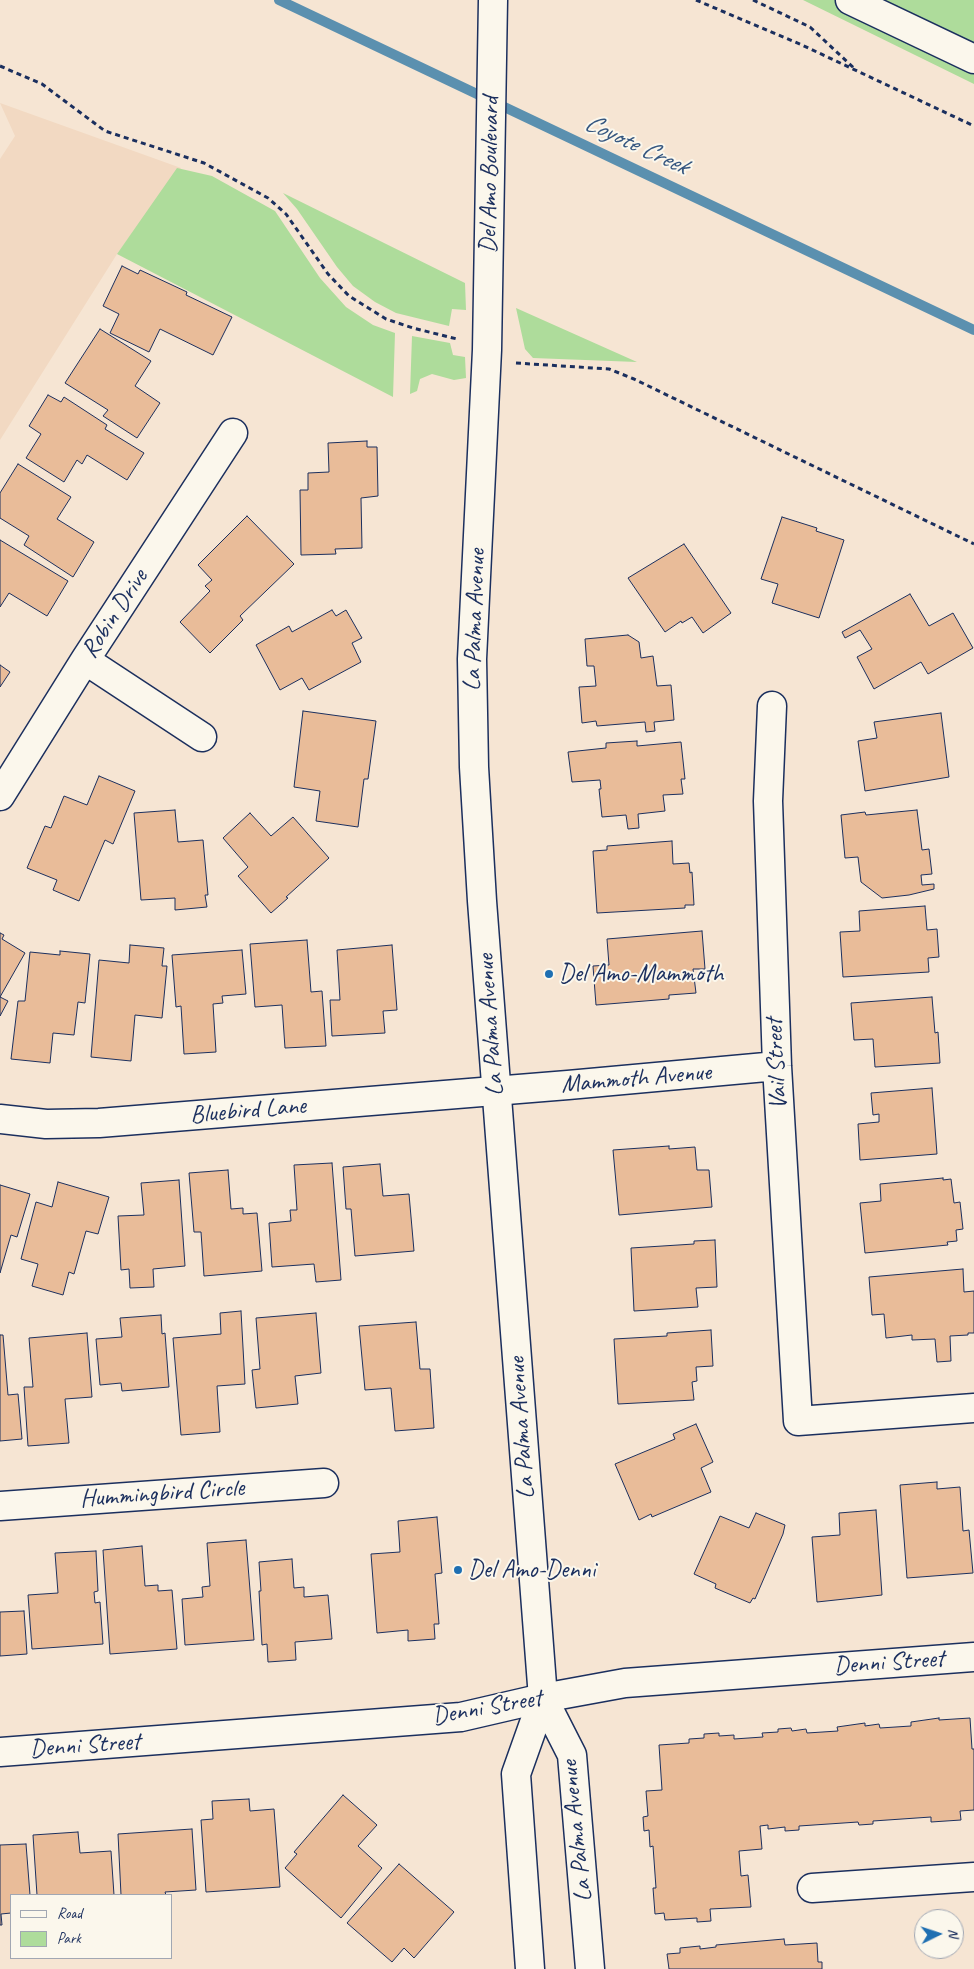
<!DOCTYPE html>
<html>
<head>
<meta charset="utf-8">
<style>
	body { margin:0 }
	#map { position:relative; width:974px; height:1969px; overflow:hidden; background:#f6e5d3; font-family:Caveat,sans-serif }
	canvas { display:block }
	.legend { position:absolute; left:10px; top:1894px; width:162px; height:65px; box-sizing:border-box; background:#fbf7ec; border:1px solid #a1a7b3; margin:0; padding:6px 9px; list-style:none; font-size:15px; color:#1b2f5e }
	.legend li { display:flex; align-items:center; gap:10px; height:25px }
	.legend b { width:25px; border:1px solid #a1a7b3 }
	.north { position:absolute; left:914px; top:1909px; width:50px; height:50px; box-sizing:border-box; background:#fbf7ec; border:1px solid #a1a7b3; border-radius:50%; rotate:86deg; font-size:14px; font-weight:700; line-height:20px; text-align:center; color:#1b2f5e }
	.north::after { content:''; display:block; margin:auto; width:18px; height:22px; background:#1f6fb2; clip-path:polygon(50% 0,100% 100%,50% 72%,0 100%) }
</style>
</head>
<body>
<div id="map">
<canvas width="974" height="1969"></canvas>
<ul class="legend">
<li><b style="height:6px;background:#fbf7ec"></b>Road</li>
<li><b style="height:14px;background:#aedc9b"></b>Park</li>
</ul>
<div class="north">N</div>
</div>
<script>
const g = document.querySelector('canvas').getContext('2d');
g.lineJoin = 'round';
function fillPath(path, color) { g.fillStyle = color; g.fill(path, 'evenodd'); }
const poly = rows => new Path2D(rows.map(r => 'M' + r).join(''));
function strokePath(path, color, width, dash) { g.strokeStyle = color; g.lineWidth = width; g.lineCap = dash ? 'butt' : 'round'; g.setLineDash(dash || []); g.stroke(path); }
function drawText(font, color, halo, rows, align = 'center') {
  g.font = font + ' Caveat,sans-serif'; g.lineWidth = 4; g.setLineDash([]); g.textBaseline = 'middle'; g.strokeStyle = halo; g.fillStyle = color; for (const [text, x, y, turn = 0] of rows) {
    g.save(); g.translate(x, y); g.rotate((+turn || 0) * Math.PI / 180); g.textAlign = isNaN(turn) ? turn : align; if (halo) g.strokeText(text, 0, 0); g.fillText(text, 0, 0); g.restore();
  }
}
fillPath(poly([
	[0,103,181,168,117,254,0,440,0,159,15,136]
]), '#f2d9c2');
fillPath(poly([
	[803,0,974,0,974,84],
	[177,168,212,176,275,211,320,278,346,307,373,325,395,333,393,397,117,254],
	[283,193,465,283,466,310,452,309,449,326,396,313,375,302,353,286,337,267,297,209],
	[516,308,637,362,533,358,525,349],
	[412,336,450,343,453,355,465,357,466,378,454,380,432,374,420,379,417,391,410,394]
]), '#aedc9b');
strokePath(poly([
	[279,0,974,330]
]), '#5b90af', 10);
const building = poly([
	[122,266,138,274,140,270,187,292,186,295,232,317,213,355,160,329,149,352,110,333,119,314,103,306,122,266],
	[100,329,151,361,135,386,160,403,137,438,103,416,108,410,65,383,100,329],
	[48,395,61,402,64,397,107,425,105,429,144,453,127,480,87,455,82,464,77,460,64,482,26,458,41,434,29,426,48,395],
	[367,441,367,447,377,447,378,496,361,498,362,548,335,549,336,554,301,555,300,490,308,490,308,473,329,472,328,443,367,441],
	[18,464,71,497,57,519,94,542,73,577,24,545,29,536,0,518,0,493,18,464],
	[247,516,294,564,240,616,243,620,210,653,180,622,210,591,205,586,212,580,198,565,247,516],
	[782,517,817,528,816,531,844,540,819,618,772,603,778,584,761,579,782,517],
	[0,540,68,581,47,616,9,593,0,607,0,540],
	[684,544,731,613,703,633,692,617,682,623,681,621,665,632,628,578,684,544],
	[910,594,929,626,953,613,973,648,928,674,921,662,874,689,857,657,872,649,860,630,845,638,842,632,910,594],
	[332,610,336,616,346,610,362,638,352,643,361,662,309,690,302,678,280,690,256,645,289,626,292,632,332,610],
	[628,635,639,642,641,658,653,656,657,686,671,685,674,720,654,722,655,731,646,732,645,722,597,726,596,721,582,723,579,687,596,686,594,666,587,666,585,639,628,635],
	[0,665,10,672,0,687,0,665],
	[303,711,376,721,368,779,364,779,358,827,316,821,320,791,294,787,303,711],
	[941,713,949,777,865,791,858,741,877,738,874,722,941,713],
	[637,741,637,746,681,742,685,779,681,779,683,794,663,795,665,811,638,814,639,828,628,829,626,815,602,817,599,789,601,789,600,780,572,782,568,752,606,748,606,743,637,741],
	[99,776,135,791,113,844,105,840,79,901,53,890,57,880,27,868,45,826,51,828,64,796,87,805,99,776],
	[175,810,178,842,203,840,208,895,205,895,207,907,175,910,175,898,141,900,134,813,175,810],
	[917,810,922,850,929,849,932,874,921,875,922,885,934,884,934,889,909,895,882,898,861,882,858,857,845,858,841,815,865,812,866,815,917,810],
	[250,813,271,836,293,817,329,858,286,897,288,898,271,913,238,876,248,867,223,838,250,813],
	[672,841,673,864,689,863,690,873,692,872,694,905,685,905,685,908,597,913,593,851,607,850,607,846,672,841],
	[925,906,927,930,937,929,939,957,928,958,929,972,843,977,840,932,860,931,859,911,925,906],
	[702,931,705,969,693,969,696,993,669,995,669,999,596,1005,593,966,609,965,607,939,702,931],
	[0,933,4,935,2,939,25,953,0,997,8,1001,0,1016,0,933],
	[307,940,311,992,322,991,326,1046,285,1048,282,1005,255,1007,250,944,307,940],
	[130,945,164,948,162,966,167,966,162,1018,135,1015,131,1061,91,1057,99,960,129,963,130,945],
	[392,945,397,1010,383,1011,385,1033,332,1036,330,1000,340,1000,337,950,392,945],
	[242,950,246,994,222,996,223,1003,213,1004,216,1052,184,1054,181,1006,176,1007,172,955,242,950],
	[60,951,90,954,85,1003,78,1002,74,1035,53,1033,50,1063,11,1059,18,1001,25,1001,30,952,60,955,60,951],
	[932,997,935,1033,938,1032,940,1063,875,1067,873,1039,854,1040,851,1003,932,997],
	[932,1088,937,1154,860,1160,858,1124,879,1122,879,1114,873,1115,871,1093,932,1088],
	[669,1146,669,1149,695,1147,697,1170,709,1170,712,1207,619,1215,613,1150,669,1146],
	[332,1163,341,1280,316,1282,314,1264,272,1267,269,1223,291,1221,290,1210,297,1210,294,1165,332,1163],
	[380,1164,383,1196,409,1194,414,1251,355,1256,351,1209,346,1209,343,1167,380,1164],
	[228,1170,231,1209,243,1208,243,1214,257,1213,262,1271,204,1276,201,1232,194,1232,189,1173,228,1170],
	[943,1178,943,1180,951,1179,954,1203,960,1202,963,1229,956,1230,957,1241,947,1242,948,1245,865,1253,860,1203,881,1201,880,1184,943,1178],
	[179,1180,185,1266,153,1269,154,1287,130,1288,129,1269,121,1270,118,1216,144,1215,141,1183,179,1180],
	[58,1182,109,1197,98,1234,86,1231,74,1274,69,1272,63,1295,32,1286,38,1264,21,1259,36,1202,52,1207,58,1182],
	[0,1185,30,1194,17,1237,11,1235,0,1273,0,1185],
	[715,1240,717,1287,696,1288,698,1307,634,1311,631,1248,694,1244,694,1241,715,1240],
	[963,1269,964,1292,974,1291,974,1333,968,1333,968,1335,950,1336,951,1361,937,1362,935,1339,912,1340,912,1335,886,1338,884,1314,872,1315,869,1277,963,1269],
	[241,1311,245,1384,217,1386,220,1432,181,1435,173,1338,221,1334,220,1313,241,1311],
	[316,1313,321,1373,295,1376,298,1404,256,1408,252,1370,260,1369,256,1318,316,1313],
	[161,1315,162,1334,165,1333,169,1387,122,1391,121,1383,100,1385,96,1339,122,1337,120,1318,161,1315],
	[416,1322,420,1369,430,1369,434,1428,395,1431,391,1388,365,1390,359,1326,416,1322],
	[711,1330,713,1366,696,1367,697,1381,692,1382,694,1400,618,1404,614,1339,667,1336,667,1333,711,1330],
	[87,1333,92,1397,65,1399,69,1443,28,1446,24,1387,33,1387,29,1338,87,1333],
	[0,1335,3,1335,8,1395,18,1394,22,1439,0,1441,0,1335],
	[696,1424,713,1462,701,1468,711,1492,652,1517,651,1514,639,1520,615,1464,675,1439,673,1434,696,1424],
	[937,1482,937,1489,960,1487,963,1531,969,1530,973,1573,907,1578,900,1485,937,1482],
	[876,1510,882,1595,817,1602,812,1537,840,1535,839,1513,876,1510],
	[756,1513,785,1525,783,1534,755,1599,753,1598,750,1603,715,1588,716,1584,694,1574,720,1516,749,1528,756,1513],
	[437,1517,442,1573,435,1574,439,1624,434,1624,435,1639,408,1641,408,1630,377,1633,371,1554,400,1552,398,1521,437,1517],
	[246,1540,254,1640,185,1645,182,1599,203,1597,202,1587,210,1586,207,1543,246,1540],
	[142,1546,145,1586,158,1585,158,1591,172,1590,177,1649,110,1654,103,1550,142,1546],
	[96,1551,98,1591,94,1592,95,1603,100,1602,103,1644,32,1649,28,1595,58,1593,55,1553,96,1551],
	[292,1559,294,1588,304,1587,304,1597,328,1595,332,1639,295,1642,296,1660,268,1662,267,1644,262,1645,259,1591,261,1591,259,1562,292,1559],
	[24,1611,27,1654,0,1656,0,1612,24,1611],
	[939,1718,939,1720,970,1718,972,1749,974,1749,974,1810,960,1811,961,1820,931,1822,931,1817,873,1821,873,1824,859,1825,858,1822,799,1826,799,1830,785,1831,785,1827,768,1829,768,1825,760,1826,762,1849,739,1851,741,1876,748,1875,751,1907,710,1909,711,1921,697,1922,697,1918,665,1920,664,1913,655,1914,653,1888,656,1888,653,1846,650,1847,649,1830,644,1831,643,1817,648,1816,646,1791,662,1790,659,1745,689,1743,689,1739,704,1738,704,1734,719,1733,719,1736,734,1735,734,1739,763,1737,762,1733,778,1732,778,1729,791,1728,792,1731,806,1729,807,1733,838,1731,837,1727,865,1723,865,1726,879,1724,880,1728,911,1726,911,1722,939,1718],
	[343,1795,377,1825,358,1846,382,1868,341,1918,285,1868,297,1854,294,1852,343,1795],
	[249,1799,250,1811,274,1809,280,1887,206,1892,201,1820,213,1819,212,1801,249,1799],
	[192,1829,196,1890,165,1892,166,1895,121,1895,118,1834,192,1829],
	[78,1832,80,1853,111,1851,114,1895,37,1895,33,1835,78,1832],
	[26,1844,30,1895,11,1895,11,1913,1,1914,2,1925,0,1925,0,1845,26,1844],
	[399,1864,454,1912,414,1958,404,1948,392,1962,347,1923,399,1864],
	[784,1939,785,1945,817,1943,818,1962,822,1962,822,1969,669,1969,667,1954,680,1953,680,1948,700,1946,700,1949,716,1947,716,1945,784,1939]
]);
fillPath(building, '#e9bc99');
strokePath(building, '#1b2f5e', 1);
const minor = poly([
	[850,0,974,59],
	[85,660,202,737],
	[772,706,768,801,777,1066,798,1421,974,1408],
	[0,796,85,660,233,433],
	[0,1119,46,1124,99,1123,568,1085,777,1066],
	[0,1506,324,1483],
	[0,1752,461,1717,543,1698,625,1683,974,1657],
	[812,1888,974,1877]
]);
const major = poly([
	[493,0,487,350,472,659,474,767,482,901,543,1698,572,1755,590,1969],
	[530,1969,516,1774,543,1698]
]);
strokePath(minor, '#1b2f5e', 31);
strokePath(major, '#1b2f5e', 31);
strokePath(poly([
	[696,0,802,45,974,126],
	[753,0,810,27,856,70],
	[0,66,42,84,105,131,204,163,268,198,286,214,328,274,349,296,386,319,413,328,457,339],
	[516,363,609,369,634,379,974,544]
]), '#1b2f5e', 3, [5, 4]);
strokePath(minor, '#fbf7ec', 28);
strokePath(major, '#fbf7ec', 28);
for (const [x, y, r, color] of [
	[549,974,5,"#1f6fb2"],
	[458,1570,5,"#1f6fb2"]
]) { const dot = new Path2D(); dot.arc(x, y, r, 0, 2 * Math.PI); g.fillStyle = color; g.fill(dot); strokePath(dot, '#fbf7ec', 2); }
drawText('25px', '#1b2f5e', '#fbf7ec', [
	["Del Amo Boulevard",490,175,-89],
	["Robin Drive",115,614,-57],
	["La Palma Avenue",475,620,-88],
	["La Palma Avenue",491,1025,-94],
	["Vail Street",777,1064,-93],
	["Mammoth Avenue",636,1079,-5],
	["Bluebird Lane",248,1111,-5],
	["La Palma Avenue",522,1428,-94],
	["Hummingbird Circle",162,1494,-4],
	["Denni Street",889,1663,-4],
	["Denni Street",487,1708,-10],
	["Denni Street",85,1746,-4],
	["La Palma Avenue",577,1831,-96]
]);
drawText('25px', '#1b2f5e', '#fbf7ec', [
	["Del Amo-Mammoth",559,974],
	["Del Amo-Denni",468,1570]
], 'left');
drawText('italic 26px', '#365780', '#fbf7ec', [
	["Coyote Creek",636,145,25]
]);
</script>
</body>
</html>
